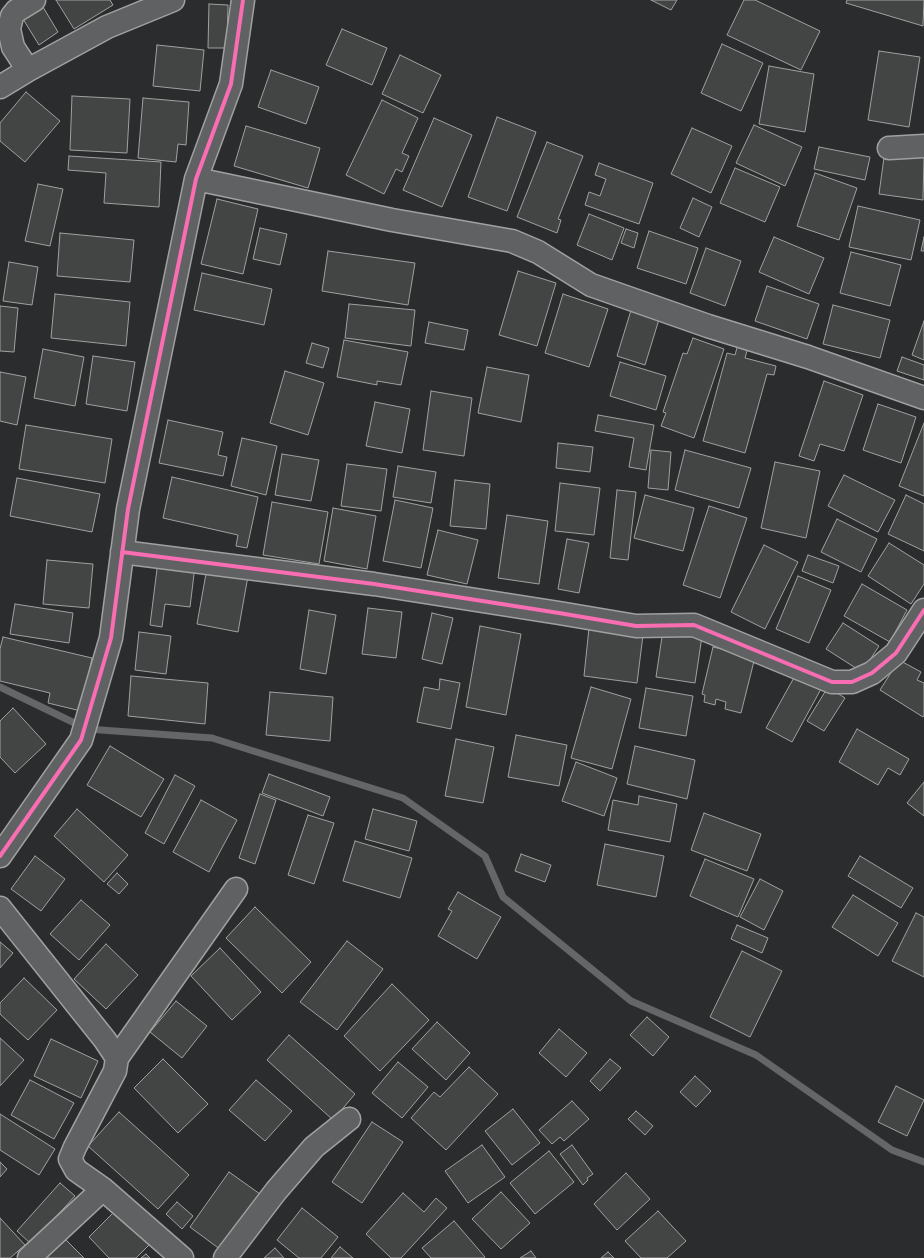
<!DOCTYPE html>
<html>
<head>
<meta charset="utf-8">
<style>
	body { margin:0 }
	canvas { display:block; background:#2b2c2d }
</style>
</head>
<body>
<canvas width="924" height="1258"></canvas>
<script>
const g = document.querySelector('canvas').getContext('2d');
g.lineJoin = 'round';
const poly = rows => new Path2D(rows.map(r => 'M' + r).join(''));
function strokePath(path, color, width, dash) { g.strokeStyle = color; g.lineWidth = width; g.lineCap = dash ? 'butt' : 'round'; g.setLineDash(dash || []); g.stroke(path); }
function fillPath(path, color) { g.fillStyle = color; g.fill(path, 'evenodd'); }
strokePath(poly([
	[0,687,87,729,212,738,403,798,485,856,503,897,631,1001,756,1055,892,1150,924,1162]
]), '#646667', 7);
const building = poly([
	[56,0,110,0,113,5,74,29,56,0],
	[651,0,677,0,671,10,651,0],
	[744,0,755,0,820,31,801,70,727,35,744,0],
	[847,0,924,0,923,26,846,3,847,0],
	[209,4,228,5,227,48,208,48,209,4],
	[43,7,58,32,39,45,23,19,43,7],
	[342,29,387,48,372,85,326,65,342,29],
	[722,44,763,63,741,111,701,93,722,44],
	[157,45,204,50,200,91,153,86,157,45],
	[879,51,920,57,909,127,868,120,879,51],
	[400,55,441,75,423,113,382,94,400,55],
	[769,66,814,74,805,132,759,124,769,66],
	[271,70,319,87,306,124,258,107,271,70],
	[26,92,60,121,25,162,0,141,0,123,26,92],
	[72,96,130,99,127,153,70,150,72,96],
	[143,98,189,102,186,145,178,144,176,162,138,158,143,98],
	[382,100,418,118,402,153,409,156,402,172,396,169,384,194,346,175,382,100],
	[497,117,536,132,507,211,468,197,497,117],
	[434,118,472,135,442,207,403,190,434,118],
	[754,125,802,147,785,186,736,163,754,125],
	[246,126,320,148,308,188,234,166,246,126],
	[692,128,732,146,711,193,671,174,692,128],
	[547,142,583,156,558,219,561,220,557,233,517,217,547,142],
	[819,147,870,157,865,180,814,169,819,147],
	[885,150,924,155,923,200,879,194,885,150],
	[69,156,161,162,159,207,104,203,106,173,68,170,69,156],
	[599,163,653,183,639,224,585,205,589,192,600,196,606,179,595,175,599,163],
	[735,168,780,187,765,222,720,203,735,168],
	[815,173,857,188,839,240,797,226,815,173],
	[38,184,63,189,50,246,25,241,38,184],
	[693,198,712,207,699,237,680,228,693,198],
	[217,199,258,209,243,274,201,264,217,199],
	[858,206,920,220,911,260,849,247,858,206],
	[589,214,624,228,612,260,577,245,589,214],
	[260,228,287,234,280,265,253,259,260,228],
	[626,229,638,233,634,248,621,243,626,229],
	[649,231,698,248,686,284,637,268,649,231],
	[60,233,134,240,130,282,57,276,60,233],
	[774,237,824,258,809,294,759,272,774,237],
	[924,237,924,251,921,251,924,237],
	[706,248,741,261,725,306,690,293,706,248],
	[328,251,415,263,408,305,322,291,328,251],
	[851,252,901,265,890,306,840,293,851,252],
	[9,262,38,267,32,305,3,301,9,262],
	[518,271,556,283,537,346,499,335,518,271],
	[202,273,272,289,264,325,194,310,202,273],
	[767,286,819,304,807,339,755,321,767,286],
	[55,294,130,302,126,346,51,338,55,294],
	[563,294,608,309,589,367,545,353,563,294],
	[349,304,415,310,411,346,345,338,349,304],
	[833,305,890,320,880,358,823,344,833,305],
	[0,306,18,308,14,352,0,351,0,306],
	[632,307,660,316,645,365,617,356,632,307],
	[924,321,924,360,912,355,924,321],
	[429,322,468,330,464,350,425,343,429,322],
	[693,338,724,349,694,438,661,426,666,413,663,412,683,353,687,354,693,338],
	[344,340,408,352,401,385,377,381,377,385,337,377,344,340],
	[312,343,329,348,323,368,306,363,312,343],
	[738,344,748,347,745,358,776,366,774,375,767,374,745,453,703,441,727,353,735,355,738,344],
	[43,349,84,357,75,406,34,398,43,349],
	[93,356,135,362,127,411,86,404,93,356],
	[902,357,924,365,924,380,897,371,902,357],
	[620,362,666,376,656,410,610,396,620,362],
	[487,367,529,375,521,422,478,413,487,367],
	[285,371,324,383,308,435,270,423,285,371],
	[0,372,26,377,17,425,0,421,0,372],
	[824,381,863,395,844,451,820,444,814,461,799,456,824,381],
	[431,391,472,398,464,456,423,450,431,391],
	[375,402,410,409,402,453,366,446,375,402],
	[878,404,916,417,901,463,863,450,878,404],
	[598,415,654,425,646,470,629,467,634,438,595,431,598,415],
	[168,420,223,432,218,455,227,457,223,476,159,463,168,420],
	[924,423,924,496,899,486,924,423],
	[26,425,112,439,105,483,19,469,26,425],
	[242,438,277,446,266,495,231,486,242,438],
	[558,443,593,447,590,472,556,468,558,443],
	[651,450,671,452,668,490,648,488,651,450],
	[685,450,751,468,739,508,675,490,685,450],
	[282,454,319,460,311,501,275,495,282,454],
	[775,462,820,471,806,538,761,528,775,462],
	[347,464,387,469,381,511,341,506,347,464],
	[398,466,436,472,431,503,393,497,398,466],
	[844,475,895,500,878,532,828,506,844,475],
	[172,477,258,497,247,548,236,546,238,535,163,518,172,477],
	[17,478,100,494,92,532,10,516,17,478],
	[455,480,490,484,486,529,450,526,455,480],
	[560,483,600,488,594,535,555,531,560,483],
	[617,490,636,492,628,560,610,558,617,490],
	[645,495,694,508,683,551,634,538,645,495],
	[906,495,924,504,924,551,888,534,906,495],
	[395,500,433,508,421,568,383,561,395,500],
	[272,502,328,512,319,564,263,555,272,502],
	[709,506,747,518,720,598,683,585,709,506],
	[333,508,376,516,367,569,324,561,333,508],
	[507,515,548,521,539,584,498,578,507,515],
	[837,519,877,539,861,572,821,552,837,519],
	[438,530,478,540,467,584,427,575,438,530],
	[567,539,589,543,579,593,558,589,567,539],
	[889,543,924,565,924,584,911,604,868,576,889,543],
	[764,545,798,562,765,629,731,612,764,545],
	[808,555,839,566,833,583,802,571,808,555],
	[47,560,93,564,89,608,43,604,47,560],
	[158,561,195,566,190,607,165,604,162,627,150,625,158,561],
	[207,568,248,576,238,632,197,624,207,568],
	[798,576,831,590,809,643,776,629,798,576],
	[862,584,907,610,890,642,844,616,862,584],
	[15,604,73,613,69,643,10,634,15,604],
	[368,608,402,612,396,658,362,654,368,608],
	[309,610,336,615,326,674,300,669,309,610],
	[432,613,453,618,442,664,422,659,432,613],
	[843,623,879,646,862,672,826,649,843,623],
	[480,626,521,634,506,715,466,707,480,626],
	[589,628,643,635,637,683,584,676,589,628],
	[663,630,702,636,695,683,656,677,663,630],
	[139,632,171,636,166,674,135,670,139,632],
	[3,637,92,658,81,711,48,703,50,693,0,681,0,649,3,637],
	[713,647,755,657,741,713,725,709,726,702,716,699,715,705,704,702,705,695,702,694,713,647],
	[899,660,921,672,917,680,924,683,924,715,923,717,880,690,899,660],
	[796,674,821,689,792,742,766,728,796,674],
	[131,676,208,683,205,724,128,716,131,676],
	[440,679,460,683,451,729,417,722,424,687,439,690,440,679],
	[591,687,631,699,612,769,571,758,591,687],
	[828,687,845,698,824,731,807,721,828,687],
	[646,688,693,696,686,736,639,728,646,688],
	[270,692,333,697,330,741,266,735,270,692],
	[13,708,46,744,15,773,0,757,0,721,13,708],
	[857,729,909,759,900,775,888,768,878,785,839,762,857,729],
	[516,735,567,745,559,786,508,777,516,735],
	[456,739,494,747,483,803,445,796,456,739],
	[110,746,164,779,141,817,87,785,110,746],
	[635,746,695,760,687,799,627,784,635,746],
	[576,762,617,778,604,816,562,801,576,762],
	[269,774,330,797,323,816,262,793,269,774],
	[175,775,195,786,164,844,145,833,175,775],
	[924,782,924,816,907,803,924,782],
	[260,794,276,800,255,864,239,858,260,794],
	[639,796,677,804,670,842,608,830,613,800,638,805,639,796],
	[201,800,237,820,209,872,173,852,201,800],
	[77,809,128,855,104,882,54,836,77,809],
	[373,809,417,821,409,851,365,839,373,809],
	[704,813,761,834,747,871,691,850,704,813],
	[308,815,334,823,314,884,288,875,308,815],
	[355,841,412,858,400,898,343,881,355,841],
	[605,844,664,856,656,897,597,885,605,844],
	[521,854,551,865,545,882,515,871,521,854],
	[35,856,65,879,41,911,11,889,35,856],
	[860,856,913,888,901,908,848,876,860,856],
	[705,859,754,879,738,917,690,896,705,859],
	[117,873,128,884,119,894,107,884,117,873],
	[760,879,783,891,764,930,740,917,760,879],
	[458,892,501,917,477,959,438,936,452,911,448,909,458,892],
	[853,895,898,923,878,956,832,927,853,895],
	[81,900,110,925,79,960,50,934,81,900],
	[255,907,311,962,282,993,226,938,255,907],
	[916,913,924,917,924,977,892,961,916,913],
	[737,925,768,938,762,953,731,939,737,925],
	[347,941,383,969,337,1030,300,1002,347,941],
	[0,942,13,953,0,968,0,942],
	[106,944,138,975,106,1009,74,979,106,944],
	[220,948,261,992,232,1020,191,976,220,948],
	[742,951,782,971,750,1037,710,1017,742,951],
	[24,978,57,1010,28,1040,0,1014,0,1003,24,978],
	[392,984,429,1020,380,1071,344,1036,392,984],
	[176,1001,207,1026,182,1058,150,1032,176,1001],
	[647,1017,669,1037,653,1056,630,1035,647,1017],
	[437,1022,470,1053,446,1080,412,1049,437,1022],
	[559,1029,587,1053,566,1077,539,1053,559,1029],
	[289,1035,355,1094,333,1120,267,1060,289,1035],
	[0,1038,24,1060,0,1086,0,1038],
	[51,1039,98,1061,81,1098,34,1076,51,1039],
	[163,1059,208,1104,178,1133,134,1088,163,1059],
	[610,1059,621,1068,600,1091,590,1081,610,1059],
	[398,1062,428,1087,402,1118,372,1093,398,1062],
	[469,1067,498,1094,446,1150,411,1118,434,1092,440,1097,469,1067],
	[695,1076,711,1091,696,1107,680,1092,695,1076],
	[30,1080,74,1103,54,1139,11,1115,30,1080],
	[256,1080,292,1111,265,1141,229,1110,256,1080],
	[896,1086,924,1100,907,1136,878,1122,896,1086],
	[572,1101,589,1119,564,1141,560,1137,552,1144,539,1130,572,1101],
	[513,1109,540,1143,512,1165,485,1131,513,1109],
	[636,1111,653,1126,645,1135,628,1119,636,1111],
	[119,1112,189,1175,158,1209,88,1146,119,1112],
	[0,1114,55,1149,39,1175,0,1150,0,1114],
	[372,1122,403,1142,362,1203,332,1182,372,1122],
	[482,1145,505,1177,468,1203,445,1171,482,1145],
	[572,1145,593,1174,587,1178,588,1180,583,1185,560,1154,572,1145],
	[549,1151,574,1182,535,1214,510,1183,549,1151],
	[0,1162,7,1169,0,1177,0,1162],
	[229,1172,260,1194,221,1250,190,1227,229,1172],
	[626,1173,650,1199,617,1230,594,1204,626,1173],
	[60,1183,75,1196,31,1244,17,1231,60,1183],
	[501,1192,530,1223,501,1249,472,1219,501,1192],
	[403,1193,424,1212,436,1198,447,1208,401,1258,391,1258,366,1234,403,1193],
	[177,1202,193,1216,182,1229,166,1214,177,1202],
	[302,1208,338,1237,321,1258,299,1258,277,1240,302,1208],
	[115,1211,142,1239,146,1235,152,1242,136,1258,109,1258,89,1237,115,1211],
	[658,1211,686,1241,667,1258,641,1258,625,1241,658,1211],
	[0,1218,25,1245,10,1258,0,1258,0,1218],
	[454,1221,485,1257,483,1258,431,1258,422,1248,454,1221],
	[62,1236,84,1258,40,1258,62,1236],
	[340,1247,353,1258,331,1258,340,1247],
	[275,1248,284,1258,264,1258,275,1248],
	[531,1251,536,1258,520,1258,531,1251],
	[608,1252,614,1258,601,1258,608,1252],
	[146,1254,150,1258,141,1258,146,1254]
]);
fillPath(building, '#434444');
strokePath(building, '#a0a0a0', 1);
const street = poly([
	[28,70,13,47,9,29,12,16,16,11,34,0],
	[0,87,28,70,107,27,173,0],
	[889,148,924,146],
	[196,179,392,220,512,241,538,252,591,285,708,326,808,357,924,398],
	[122,552,374,584,559,613,636,626,694,625,832,682,852,682,872,673,896,653,924,610],
	[0,856,81,740,111,638,128,509,196,179,231,84,243,0],
	[0,908,105,1040,117,1058],
	[29,1258,103,1189],
	[182,1258,103,1189,76,1170,70,1159,75,1147,115,1071,117,1058,236,889],
	[225,1258,276,1191,314,1147,349,1119]
]);
strokePath(street, '#a0a0a0', 25);
strokePath(street, '#606162', 22);
strokePath(poly([
	[122,552,374,584,559,613,636,626,694,625,832,682,852,682,872,673,896,653,924,610],
	[0,856,81,740,111,638,128,509,196,179,231,84,243,0]
]), '#f96db3', 4);
</script>
</body>
</html>
